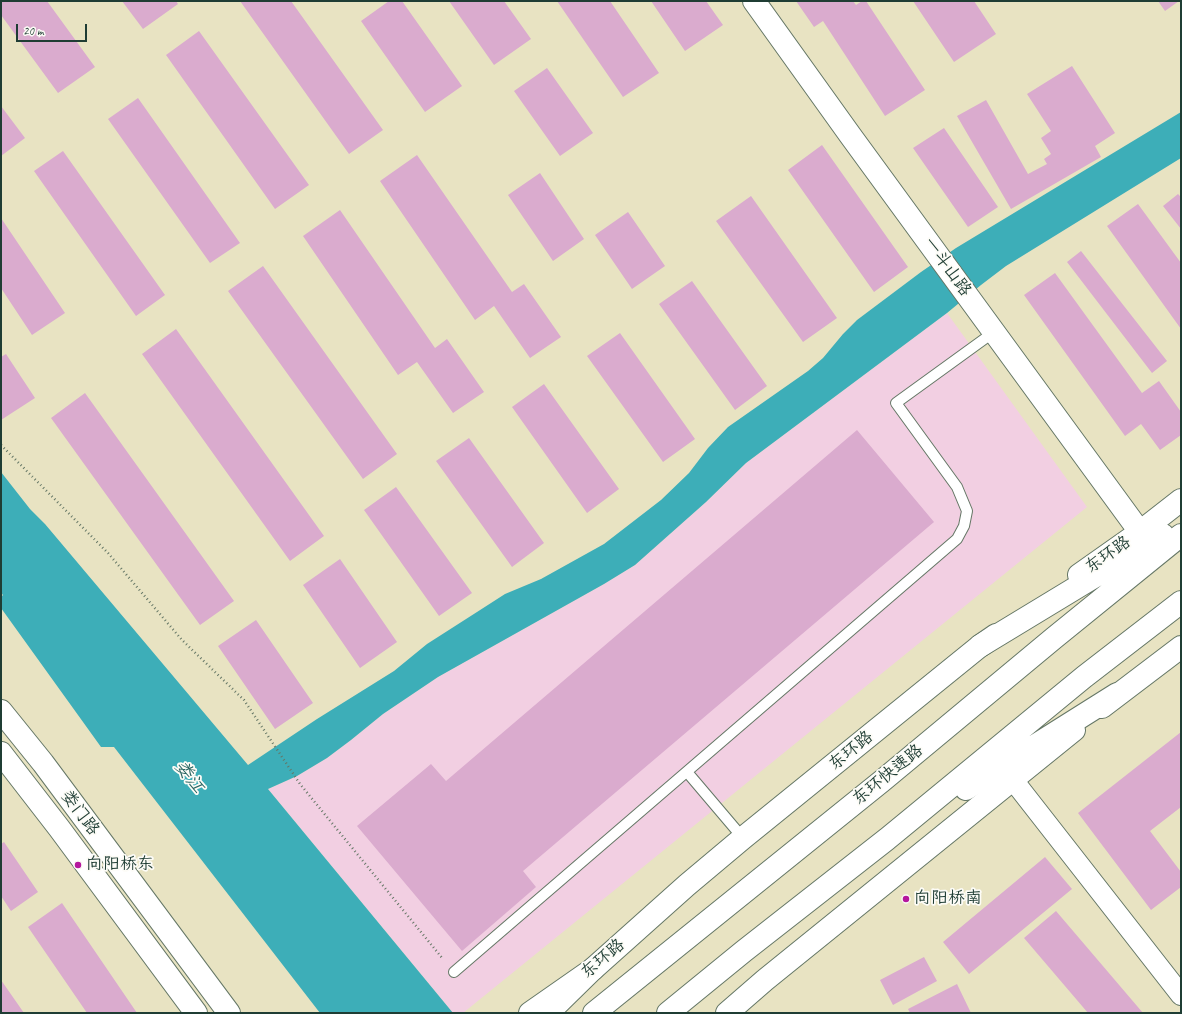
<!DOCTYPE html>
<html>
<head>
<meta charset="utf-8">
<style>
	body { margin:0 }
	#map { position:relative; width:1182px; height:1014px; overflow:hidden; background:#e8e3c2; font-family:Caveat,sans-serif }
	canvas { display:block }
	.frame { position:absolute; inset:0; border:2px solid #1f3d34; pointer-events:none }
	.scale { position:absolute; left:16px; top:24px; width:71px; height:18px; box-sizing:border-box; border:2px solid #1f3d34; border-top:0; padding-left:5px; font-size:12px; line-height:14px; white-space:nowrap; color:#1f3d34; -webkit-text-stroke:3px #fdfcf7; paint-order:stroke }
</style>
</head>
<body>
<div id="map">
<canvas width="1182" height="1014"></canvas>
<div class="frame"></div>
<div class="scale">20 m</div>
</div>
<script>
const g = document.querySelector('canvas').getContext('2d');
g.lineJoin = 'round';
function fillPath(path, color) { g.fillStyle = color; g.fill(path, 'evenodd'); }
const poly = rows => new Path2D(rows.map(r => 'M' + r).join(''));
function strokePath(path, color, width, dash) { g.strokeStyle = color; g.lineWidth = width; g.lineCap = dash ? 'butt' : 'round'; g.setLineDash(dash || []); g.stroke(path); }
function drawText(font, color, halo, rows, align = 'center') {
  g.font = font + ' Caveat,"LXGW WenKai TC",sans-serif'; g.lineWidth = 3.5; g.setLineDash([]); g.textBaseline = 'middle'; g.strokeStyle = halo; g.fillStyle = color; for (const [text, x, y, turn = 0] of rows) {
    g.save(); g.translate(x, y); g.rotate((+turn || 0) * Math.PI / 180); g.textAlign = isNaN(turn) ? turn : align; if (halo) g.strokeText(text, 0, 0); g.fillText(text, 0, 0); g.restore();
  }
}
fillPath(poly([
	[947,313,1087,507,463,1013,453,1013,268,789,297,776,327,758,351,740,383,714,438,677,604,584,635,565,706,502,746,463]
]), '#f2cfe2');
fillPath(poly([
	[1181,112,1181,158,1006,266,981,285,947,313,746,463,706,502,635,565,604,584,438,677,383,714,351,740,327,758,297,776,268,789,453,1013,320,1013,114,747,101,747,1,608,1,597,3,595,1,593,1,472,30,509,45,524,248,765,317,719,394,671,427,644,477,612,505,594,541,579,604,544,661,500,689,473,708,448,728,427,808,371,823,358,843,334,857,320,921,272,956,248]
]), '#3daeb8');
fillPath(poly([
	[1,1,47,1,95,67,58,93,1,15],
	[122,1,176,1,178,4,143,29],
	[240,1,291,1,383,130,349,154],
	[389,1,402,1,462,86,425,112,361,21],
	[449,1,504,1,531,39,494,65],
	[557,1,610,1,659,73,623,97],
	[651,1,706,1,723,25,685,51],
	[796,1,853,1,856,5,862,1,866,1,925,90,885,116,823,21,814,27],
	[913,1,974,1,996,34,954,62],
	[1158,1,1179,1,1165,11],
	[199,31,309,185,275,209,166,55],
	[1072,66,1115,133,1095,146,1101,157,1011,209,957,116,986,100,1028,174,1047,164,1044,159,1051,154,1041,138,1051,131,1027,94],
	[547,68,593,133,560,156,514,91],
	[138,98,240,243,210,263,108,119],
	[1,106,25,138,1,156],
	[944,128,998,207,968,227,913,148],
	[822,145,908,267,874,292,788,170],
	[63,151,165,295,136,316,34,171],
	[417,155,512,292,524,284,561,337,530,358,494,306,475,320,380,181],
	[540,173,584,239,553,261,508,195],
	[1178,194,1181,197,1181,229,1163,206],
	[751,196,837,318,803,342,716,221],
	[1138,204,1181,263,1181,329,1107,226],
	[340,210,435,348,447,339,484,392,453,413,417,362,398,375,303,236],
	[628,212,665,266,632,289,595,235],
	[1,218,65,313,32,335,1,288],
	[1081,251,1167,361,1152,373,1067,262],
	[263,266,397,454,363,479,228,291],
	[1055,273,1142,393,1159,381,1181,412,1181,435,1160,450,1141,424,1125,436,1024,295],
	[692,281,767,386,735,410,659,304],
	[176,329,324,536,290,561,142,354],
	[620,333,695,439,663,462,587,356],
	[6,354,35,398,1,420,1,357],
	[544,384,619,489,587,513,512,407],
	[85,393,234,601,200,625,51,418],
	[857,430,934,522,523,871,536,887,462,951,357,826,431,764,446,781],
	[469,438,544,543,512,567,436,461],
	[396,487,472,593,439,616,364,510],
	[340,559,397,642,360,668,303,585],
	[256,620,313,703,275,729,218,646],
	[1181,732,1181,807,1150,831,1181,872,1181,887,1151,910,1078,813],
	[4,842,38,892,11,911,1,896,1,844],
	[1045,857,1072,889,969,974,943,942],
	[62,903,137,1013,87,1013,28,927],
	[1056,911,1143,1013,1088,1013,1024,938],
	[924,957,937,981,893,1005,880,980],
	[1,980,24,1013,1,1013],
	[957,984,971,1013,910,1013,908,1009]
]), '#daabce');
const service = poly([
	[687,772,743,838],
	[454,972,957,539,964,526,967,511,957,487,896,403,994,332]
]);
const minor = poly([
	[1013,780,1181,995]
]);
const tertiary = poly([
	[754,1,850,135,1140,532]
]);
const secondary = poly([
	[1,711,43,763,229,1013],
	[1,753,59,828,196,1013]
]);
const primary = poly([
	[1079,575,1140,532,1181,500],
	[1102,707,1181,647],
	[530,1013,593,969,687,885,743,838,980,646,996,635],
	[727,1013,765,980,1074,730]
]);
const trunk = poly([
	[980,646,1163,535],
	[966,789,1117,694],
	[548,1013,593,969],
	[594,1013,882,781,1054,638,1181,535],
	[668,1013,744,951,887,839,1084,677,1181,602]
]);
strokePath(service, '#657766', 12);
strokePath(minor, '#657766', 22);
strokePath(tertiary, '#657766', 24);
strokePath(secondary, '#657766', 24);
strokePath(primary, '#657766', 24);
strokePath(trunk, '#657766', 24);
strokePath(poly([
	[1,445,108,553,182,640,244,700,300,784,443,959]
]), '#657766', 2.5, [1, 3]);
strokePath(service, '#fff', 10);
strokePath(minor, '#fff', 20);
strokePath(tertiary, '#fff', 22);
strokePath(secondary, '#fff', 22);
strokePath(primary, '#fff', 22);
strokePath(trunk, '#fff', 22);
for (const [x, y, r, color] of [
	[78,865,4,"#b5179e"],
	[906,899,4,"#b5179e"]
]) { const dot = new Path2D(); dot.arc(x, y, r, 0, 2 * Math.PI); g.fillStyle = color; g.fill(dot); strokePath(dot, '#fdfcf7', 1.5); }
drawText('17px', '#1f3d34', '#fdfcf7', [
	["一斗山路",947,267,54],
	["东环路",1108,555,-35],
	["东环路",851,751,-39],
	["东环快速路",888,775,-39],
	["娄门路",80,813,53],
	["东环路",603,959,-40]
]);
drawText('17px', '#1f3d34', '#fdfcf7', [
	["向阳桥东",86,865],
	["向阳桥南",914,899]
], 'left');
drawText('italic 18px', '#2a6562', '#fdfcf7', [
	["娄江",189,777,52]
]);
</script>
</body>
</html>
